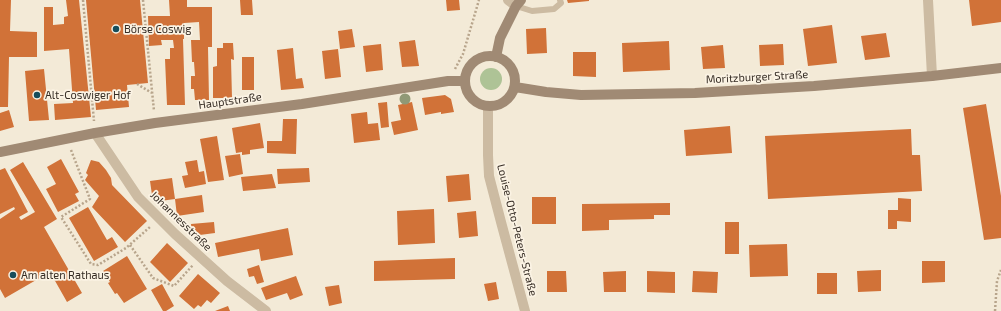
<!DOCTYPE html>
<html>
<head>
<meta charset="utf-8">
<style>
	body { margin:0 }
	canvas { display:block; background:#f3ead7 }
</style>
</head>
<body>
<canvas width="1001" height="311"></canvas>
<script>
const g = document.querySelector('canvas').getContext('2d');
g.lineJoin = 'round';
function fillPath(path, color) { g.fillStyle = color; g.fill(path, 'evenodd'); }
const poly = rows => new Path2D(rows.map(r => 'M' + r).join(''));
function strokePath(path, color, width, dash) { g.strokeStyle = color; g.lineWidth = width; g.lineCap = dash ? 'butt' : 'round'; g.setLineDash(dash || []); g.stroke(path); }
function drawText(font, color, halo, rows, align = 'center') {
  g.font = font + ' "Exo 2",sans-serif'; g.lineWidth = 3.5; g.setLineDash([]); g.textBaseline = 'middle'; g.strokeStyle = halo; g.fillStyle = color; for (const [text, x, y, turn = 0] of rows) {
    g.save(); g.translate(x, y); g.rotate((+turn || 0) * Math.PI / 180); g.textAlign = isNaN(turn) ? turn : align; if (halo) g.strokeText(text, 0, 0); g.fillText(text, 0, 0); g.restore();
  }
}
fillPath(poly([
	'480 79a11 11 0 1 1 22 0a11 11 0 1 1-22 0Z'
]), '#aec396');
fillPath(poly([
	[0,0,11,0,10,31,37,32,37,57,9,57,8,107,0,107],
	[66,0,79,0,91,117,55,120,54,104,73,103,69,49,44,51,44,7,53,7,53,25,64,24,64,17,68,16],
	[86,0,140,0,148,83,127,85,129,107,96,110],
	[169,0,187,0,187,7,212,7,212,47,208,47,209,100,195,100,194,89,191,89,191,76,195,76,194,62,192,62,191,40,200,40,199,22,184,23,184,39,183,39,185,105,167,105,165,59,170,59,170,48,174,48,173,40,161,40,162,45,149,46,148,16,170,16],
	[240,0,252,0,253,15,241,15],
	[446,0,459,0,460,10,447,11],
	[567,0,589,0,589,1,568,3],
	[969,0,1001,0,1001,22,972,26],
	[832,25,837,63,808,66,803,29],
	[546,28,547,53,527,54,526,29],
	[352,29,355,47,340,49,338,31],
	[886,33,890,57,865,60,861,36],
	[415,40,419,66,402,67,399,42],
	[669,41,670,70,623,72,622,43],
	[223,43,233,43,234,60,231,59,232,98,213,98,213,67,217,66,217,48,223,48],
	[381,44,383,70,366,72,363,46],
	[783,44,784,65,760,66,759,45],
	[723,45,725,68,703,69,701,47],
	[293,48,296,79,302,78,304,88,281,90,277,50],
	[338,49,341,77,325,79,322,51],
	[573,52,596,52,596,77,573,76],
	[242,57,254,57,254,90,242,90],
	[44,69,49,120,29,121,25,71],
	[445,95,451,99,454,112,441,114,441,112,425,115,422,98],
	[387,102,389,127,381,128,378,103],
	[412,102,418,130,394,135,391,122,401,120,398,105],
	[986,104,1001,196,1001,238,984,240,963,108],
	[9,110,14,127,0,131,0,113],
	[367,112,368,124,378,123,380,140,354,143,351,114],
	[283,119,297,119,296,154,267,153,267,141,282,141],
	[260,123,264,148,250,150,250,154,242,155,242,152,236,153,232,128],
	[730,126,732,153,686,156,684,130],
	[911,129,912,155,920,155,922,191,768,199,765,136],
	[217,136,224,180,208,182,200,139],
	[240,154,243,174,229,177,225,156],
	[61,159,79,192,75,194,79,201,58,212,46,189,56,184,47,167],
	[91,160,99,162,106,170,111,178,112,185,147,221,125,242,92,207,99,196,85,180,88,175,86,173],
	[197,160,199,172,204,171,206,184,185,188,182,176,188,175,185,162],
	[23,162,57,219,44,227,82,293,67,302,50,272,5,298,0,289,0,219,15,209,14,207,0,214,0,170,5,168,28,212,19,217,21,220,35,212,10,170],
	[309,168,310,182,278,184,277,169],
	[272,174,276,188,243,191,241,177],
	[469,174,471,200,448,202,446,176],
	[172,178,175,199,153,202,150,181],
	[202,195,204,212,177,216,175,199],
	[532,197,556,197,556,224,532,224],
	[898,198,911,199,911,222,897,221,897,229,888,229,888,210,898,210],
	[670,203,670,215,654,215,654,219,609,220,609,230,582,231,582,204],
	[88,207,107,240,112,237,118,247,94,261,69,218],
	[434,209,435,243,398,245,397,211],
	[476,211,478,236,459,238,457,213],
	[214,222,215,233,192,236,191,224],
	[725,222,739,222,739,254,725,254],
	[288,228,293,255,261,261,259,249,218,257,215,243],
	[167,243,188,263,170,282,150,262],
	[787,244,788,276,750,277,749,245],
	[127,256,147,289,124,303,117,293,115,294,108,283,110,282,103,271],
	[455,258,455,279,374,281,374,261],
	[922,261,945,261,945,282,922,283],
	[259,265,264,282,257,284,254,276,249,277,247,269],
	[881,270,881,291,858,292,857,271],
	[547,271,566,271,567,292,547,292],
	[626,271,626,292,604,292,603,272],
	[647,271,675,272,675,293,647,292],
	[693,271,718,272,717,293,692,292],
	[817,273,837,273,837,294,817,294],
	[198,274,220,293,211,303,207,300,201,307,198,305,194,309,179,296],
	[296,276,303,295,290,300,287,293,266,300,261,288],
	[496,282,499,299,488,301,484,284],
	[162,284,174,306,166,311,163,311,151,290],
	[339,285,342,303,329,306,325,287],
	[228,306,230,311,215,311]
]), '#d17238');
strokePath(poly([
	[83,0,94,121],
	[143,0,154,111],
	[455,69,463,54,479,0],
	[137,84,152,93],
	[71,150,90,199,61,217,91,264,98,265,126,248,150,227],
	[130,245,153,278,174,286,193,265],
	[995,311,997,281,1001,270]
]), '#b8a58c', 2.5, [2, 2]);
strokePath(poly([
	[516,6,532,11,554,9,561,3,560,0]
]), '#ccbba2', 6);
strokePath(poly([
	[508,0,516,6],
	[928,0,932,76],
	[488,106,488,155,489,176,501,222,525,311],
	[95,133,138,197,175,234,227,281,266,311]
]), '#ccbba2', 10);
strokePath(poly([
	'465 81a25 25 0 1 1 50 0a25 25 0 1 1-50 0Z',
	[496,57,500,38,516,6,521,0],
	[515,87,546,92,581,95,695,93,814,86,932,76,1001,68],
	[0,152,95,133,155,123,302,104,448,81,465,81]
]), '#a08a74', 10);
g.fillStyle = '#909976';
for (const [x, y] of [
	[405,99]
]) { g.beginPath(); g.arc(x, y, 5.5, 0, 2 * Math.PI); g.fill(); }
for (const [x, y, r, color] of [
	[116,29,4,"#174d5b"],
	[37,95,4,"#174d5b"],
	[13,275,4,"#174d5b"]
]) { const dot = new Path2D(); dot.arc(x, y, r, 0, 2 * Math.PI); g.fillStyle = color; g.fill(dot); strokePath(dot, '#fbf3e4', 1.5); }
drawText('11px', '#362d25', '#fbf3e4', [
	["Börse Coswig",124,29],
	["Alt-Coswiger Hof",45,95],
	["Am alten Rathaus",21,275]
], 'left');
drawText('11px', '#362d25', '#fbf3e4', [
	["Moritzburger Straße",757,77,-3],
	["Hauptstraße",230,101,-8],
	["Johannesstraße",181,221,44],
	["Louise-Otto-Peters-Straße",517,230,76]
]);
</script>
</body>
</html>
